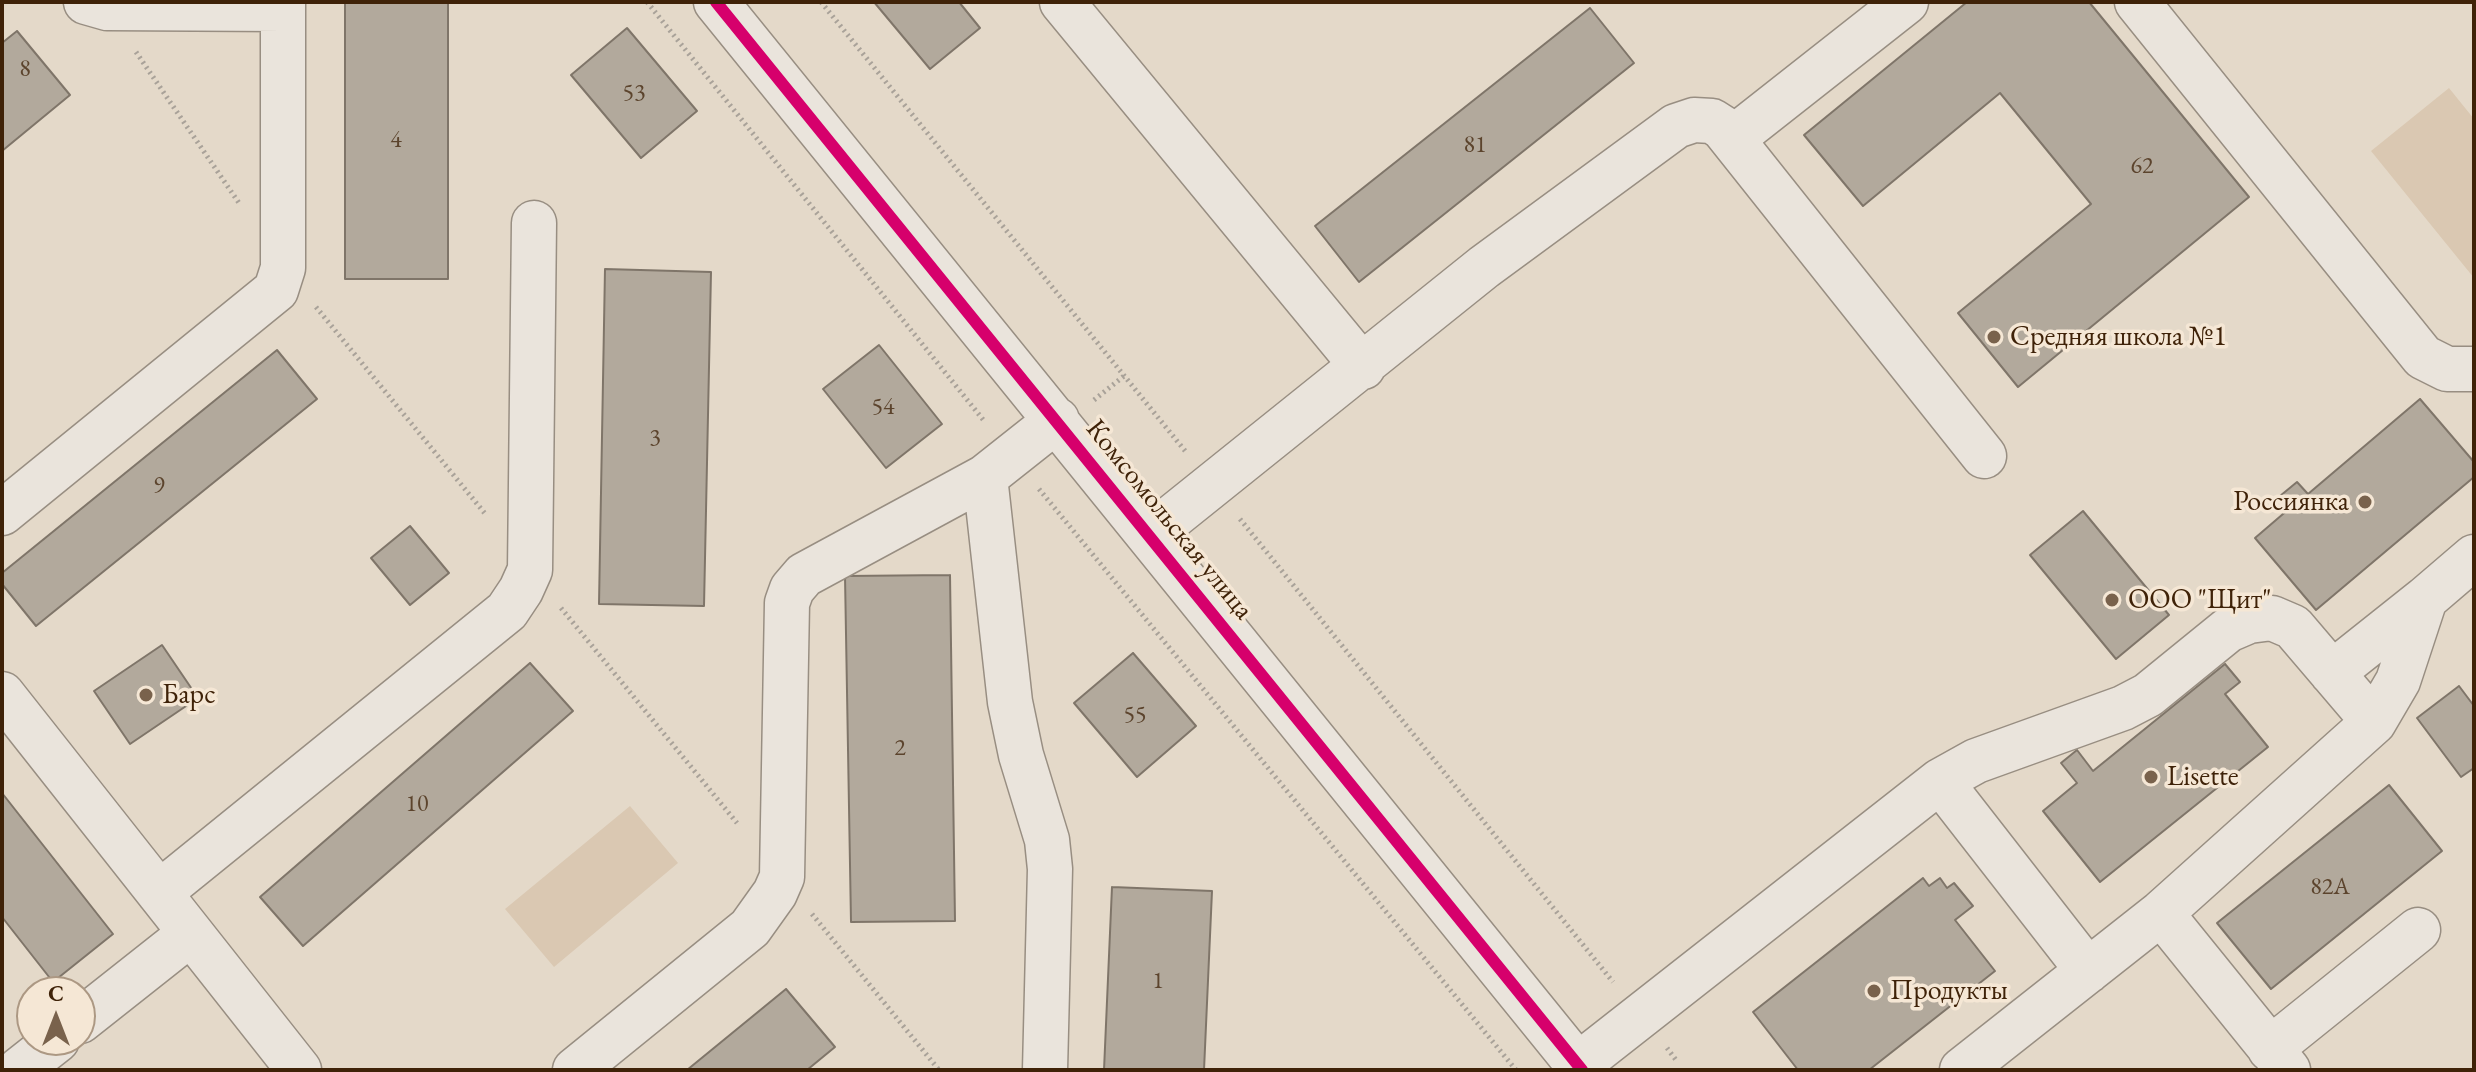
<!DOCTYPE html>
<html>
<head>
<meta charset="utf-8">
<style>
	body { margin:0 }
	#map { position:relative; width:2476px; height:1072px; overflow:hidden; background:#e4d9c9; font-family:"EB Garamond",serif }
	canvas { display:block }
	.frame { position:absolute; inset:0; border:4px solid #3f2208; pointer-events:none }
	.north { position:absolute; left:16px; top:976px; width:80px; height:80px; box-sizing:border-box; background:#f5e7d5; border:2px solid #ac9883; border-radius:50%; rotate:0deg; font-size:22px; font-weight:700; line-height:32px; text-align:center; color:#3f2208 }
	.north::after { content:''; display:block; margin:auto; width:28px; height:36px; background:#79624c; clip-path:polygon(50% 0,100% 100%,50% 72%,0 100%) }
</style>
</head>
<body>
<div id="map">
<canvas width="2476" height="1072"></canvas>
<div class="frame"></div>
<div class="north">С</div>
</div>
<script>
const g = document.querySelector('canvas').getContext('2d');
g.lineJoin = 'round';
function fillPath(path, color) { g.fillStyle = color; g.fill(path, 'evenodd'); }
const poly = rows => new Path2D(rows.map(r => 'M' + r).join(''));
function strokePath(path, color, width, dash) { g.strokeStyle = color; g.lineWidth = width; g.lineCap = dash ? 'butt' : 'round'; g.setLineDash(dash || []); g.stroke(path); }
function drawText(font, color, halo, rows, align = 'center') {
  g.font = font + ' "EB Garamond",serif'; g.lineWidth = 7; g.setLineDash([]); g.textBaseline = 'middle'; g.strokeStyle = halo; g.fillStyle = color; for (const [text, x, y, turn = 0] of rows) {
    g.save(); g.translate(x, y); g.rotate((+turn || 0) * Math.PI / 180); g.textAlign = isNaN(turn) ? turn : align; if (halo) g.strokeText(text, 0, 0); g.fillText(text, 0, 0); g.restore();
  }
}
fillPath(poly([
	[2449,88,2474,119,2474,278,2371,151],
	[630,806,678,863,554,967,505,909]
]), '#dac8b2');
const building = poly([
	[345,2,448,2,448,279,345,279,345,2],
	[874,2,959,2,980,28,930,69,874,2],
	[1967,2,2089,2,2249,197,2018,387,1958,313,2091,204,2000,93,1863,206,1804,135,1967,2],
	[1590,8,1634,63,1359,282,1315,226,1590,8],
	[627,28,697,111,641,158,571,75,627,28],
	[17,31,70,95,2,151,2,43,17,31],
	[605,269,711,272,704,606,599,604,605,269],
	[879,345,942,424,886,468,823,389,879,345],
	[277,350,317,399,36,626,2,584,2,573,277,350],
	[2420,399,2474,462,2474,477,2316,610,2255,538,2290,508,2280,496,2297,482,2308,494,2420,399],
	[2083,511,2169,615,2116,659,2030,555,2083,511],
	[410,526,449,573,410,605,371,558,410,526],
	[950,575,955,921,851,922,845,576,950,575],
	[162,645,198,698,130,744,94,691,162,645],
	[1133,653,1196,726,1137,777,1074,703,1133,653],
	[530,663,573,711,303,946,260,897,530,663],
	[2225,664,2240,682,2225,694,2268,747,2100,882,2043,811,2077,783,2061,763,2077,750,2093,771,2225,664],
	[2459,686,2474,706,2474,768,2461,777,2417,718,2459,686],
	[2389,785,2442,851,2271,989,2217,923,2389,785],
	[2,793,113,934,53,982,2,917,2,793],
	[1923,878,1929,886,1940,878,1947,888,1954,883,1973,906,1955,920,1995,971,1869,1070,1798,1070,1753,1012,1923,878],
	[1112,887,1212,891,1204,1070,1104,1070,1112,887],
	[786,989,835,1047,807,1070,687,1070,786,989]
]);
fillPath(building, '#b2a99c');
strokePath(building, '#7f7569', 2);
const minor = poly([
	[86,2,107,8,282,9],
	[716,2,1582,1070],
	[1062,2,1363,367],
	[2137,2,2423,357,2447,369,2474,369],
	[1732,139,1906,2],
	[985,477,1010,702,1021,755,1047,840,1050,869,1045,1070],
	[2,513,276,290,283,268,283,2],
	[1150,535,1484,267,1676,126,1694,120,1712,121,1723,128,1984,456],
	[2332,673,2425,599],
	[2,694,299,1070],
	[1940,781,1976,761,2123,708,2148,695,2228,630,2249,621,2272,618,2293,627,2374,722],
	[159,893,507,611,521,590,530,570,534,223],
	[2161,913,2288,1070],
	[80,1021,190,934],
	[2270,1049,2418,930],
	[1578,1065,1940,781,2088,971],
	[19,1070,57,1040],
	[575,1070,750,928,775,893,782,877,787,603,792,589,804,575,985,477,1057,420],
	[1962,1070,2161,913,2374,722,2398,681,2425,599,2474,557]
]);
strokePath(minor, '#988e82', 47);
strokePath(poly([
	[647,2,985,422],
	[821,2,1186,452],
	[136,52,239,203],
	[316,307,487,516],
	[1094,400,1124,376],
	[1039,489,1516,1070],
	[1240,519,1613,982],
	[561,608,737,823],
	[812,914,939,1070],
	[1667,1048,1676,1060]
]), '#a9a299', 5, [2, 4]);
strokePath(minor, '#eae4dc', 44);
strokePath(poly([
	[716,2,1582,1070]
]), '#d6006c', 12);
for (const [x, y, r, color] of [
	[1994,337,8,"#79624c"],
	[2365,502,8,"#79624c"],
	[2112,600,8,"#79624c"],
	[146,695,8,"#79624c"],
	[2151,777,8,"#79624c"],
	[1874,991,8,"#79624c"]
]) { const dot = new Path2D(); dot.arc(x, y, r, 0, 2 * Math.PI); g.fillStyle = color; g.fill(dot); strokePath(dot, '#f5e7d5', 3); }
drawText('24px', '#5c442d', null, [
	["8",25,69],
	["53",634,93],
	["4",396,140],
	["81",1475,145],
	["62",2142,166],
	["54",883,407],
	["3",655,438],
	["9",159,486],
	["55",1135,715],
	["2",900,748],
	["10",417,804],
	["82А",2330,887],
	["1",1158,981]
]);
drawText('28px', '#3f2208', '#f5e7d5', [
	["Средняя школа №1",2010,337],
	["Россиянка",2349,502,"right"],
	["ООО \"Щит\"",2128,600],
	["Барс",162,695],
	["Lisette",2167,777],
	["Продукты",1890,991]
], 'left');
drawText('28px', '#3f2208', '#f5e7d5', [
	["Комсомольская улица",1169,520,51]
]);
</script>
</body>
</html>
